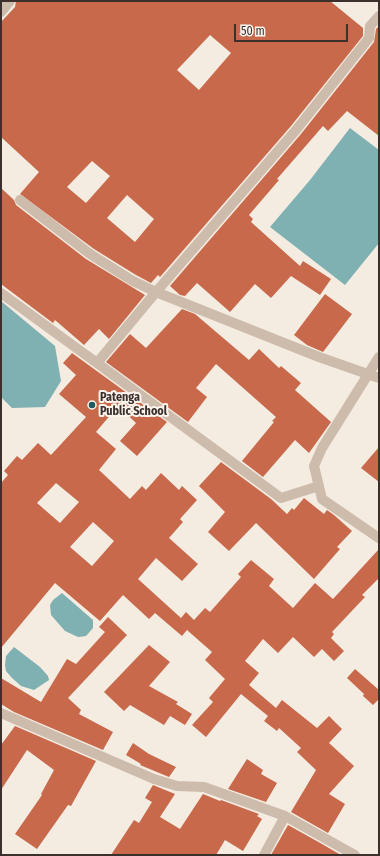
<!DOCTYPE html>
<html>
<head>
<meta charset="utf-8">
<style>
	body { margin:0 }
	#map { position:relative; width:380px; height:856px; overflow:hidden; background:#f4ebe1; font-family:"Fira Sans Condensed",sans-serif }
	canvas { display:block }
	.frame { position:absolute; inset:0; border:2px solid #3b302b; pointer-events:none }
	.scale { position:absolute; left:234px; top:24px; width:114px; height:18px; box-sizing:border-box; border:2px solid #3b302b; border-top:0; padding-left:5px; font-size:12px; line-height:14px; white-space:nowrap; color:#3b302b; -webkit-text-stroke:3px #fbf5ee; paint-order:stroke }
</style>
</head>
<body>
<div id="map">
<canvas width="380" height="856"></canvas>
<div class="frame"></div>
<div class="scale">50 m</div>
</div>
<script>
const g = document.querySelector('canvas').getContext('2d');
g.lineJoin = 'round';
function fillPath(path, color) { g.fillStyle = color; g.fill(path, 'evenodd'); }
const poly = rows => new Path2D(rows.map(r => 'M' + r).join(''));
function strokePath(path, color, width, dash) { g.strokeStyle = color; g.lineWidth = width; g.lineCap = dash ? 'butt' : 'round'; g.setLineDash(dash || []); g.stroke(path); }
function drawText(font, color, halo, rows, align = 'center') {
  g.font = font + ' "Fira Sans Condensed",sans-serif'; g.lineWidth = 4; g.setLineDash([]); g.textBaseline = 'middle'; g.strokeStyle = halo; g.fillStyle = color; for (const [text, x, y, turn = 0] of rows) {
    g.save(); g.translate(x, y); g.rotate((+turn || 0) * Math.PI / 180); g.textAlign = isNaN(turn) ? turn : align; if (halo) g.strokeText(text, 0, 0); g.fillText(text, 0, 0); g.restore();
  }
}
fillPath(poly([
	[350,128,379,150,379,243,345,285,270,227,310,180],
	[1,301,55,346,61,381,45,407,12,408,1,397],
	[62,593,93,620,93,628,86,636,78,637,65,631,51,615,50,605,53,600],
	[14,647,40,667,48,676,49,680,34,690,21,686,12,678,6,671,5,665,6,656]
]), '#7fb0b2');
fillPath(poly([
	[16,1,330,1,363,28,363,36,291,126,160,277,158,275,151,283,136,275,94,249,20,194,39,172,1,137,1,22,15,7],
	[210,35,231,53,199,90,177,70],
	[92,161,110,176,86,203,67,187],
	[127,195,154,219,135,242,107,218],
	[379,26,379,136,347,111,328,131,323,126,277,179,279,180,249,215,253,219,251,222,300,266,303,261,331,279,320,295,291,276,271,298,255,284,230,312,197,283,185,296,180,295,170,286,301,134,374,42,376,29],
	[1,188,14,200,16,205,86,259,145,295,109,339,99,329,84,345,55,320,53,323,1,284],
	[325,294,352,314,323,352,307,345,294,335],
	[182,309,195,314,249,360,259,349,279,368,281,366,301,383,295,390,331,422,309,453,295,440,263,477,242,461,274,422,272,421,276,417,216,364,196,388,207,397,188,422,106,362,130,334,146,348],
	[72,353,167,422,137,456,120,441,136,423,118,406,96,432,116,449,99,470,130,499,142,486,146,490,161,473,179,490,182,486,197,500,180,519,183,522,169,538,198,564,182,581,156,558,138,579,181,618,186,612,194,620,205,608,210,612,241,577,238,574,251,560,274,579,269,586,293,608,315,583,333,599,379,549,379,578,362,595,365,597,332,632,334,634,331,638,344,651,334,661,322,649,314,657,293,637,278,653,263,639,245,661,259,673,249,685,276,708,282,700,317,728,329,716,342,729,329,743,354,766,329,794,345,804,328,833,291,812,316,770,297,752,301,748,279,728,277,731,264,721,268,716,241,694,206,737,192,725,213,702,209,698,225,679,205,660,212,652,187,630,182,636,155,613,149,619,123,595,100,621,55,583,1,648,1,483,8,475,4,471,17,456,22,460,38,443,51,455,86,417,59,394,76,375,63,363],
	[56,483,79,502,60,523,37,503],
	[93,522,114,541,92,566,70,547],
	[379,447,379,482,361,468],
	[221,462,271,499,287,514,292,508,294,510,304,498,324,514,327,510,334,515,352,531,337,547,340,549,314,579,256,523,229,551,208,532,225,512,199,486],
	[108,617,127,635,68,698,81,710,79,714,113,732,103,750,14,712,1,704,1,678,41,702,67,659,76,664,105,632,99,627],
	[149,645,170,662,149,686,178,702,176,704,192,714,185,725,170,716,164,725,130,705,124,711,104,692],
	[355,669,379,690,379,699,373,705,363,696,364,694,347,678],
	[15,726,96,761,71,806,68,805,37,849,15,834,42,795,41,794,54,770,27,750,1,790,1,745],
	[133,743,149,754,176,767,169,777,140,765,141,764,126,755],
	[247,759,263,770,261,774,277,783,266,802,228,789],
	[153,785,175,794,160,817,180,829,203,794,220,801,221,800,259,814,257,816,262,819,243,851,225,840,216,855,111,855,134,820,139,823,152,802,145,798],
	[288,825,322,844,341,855,271,855]
]), '#c8694b');
strokePath(poly([
	[1,12,10,1],
	[20,200,90,254,133,281,156,292,319,357,379,378],
	[1,293,97,363],
	[379,357,322,448,314,466,322,499,379,538],
	[319,486,281,498,97,363,156,292,296,130,369,38,370,26,379,16],
	[1,713,154,779,177,786,204,787,285,816,355,855],
	[264,855,285,816]
]), '#cdbbac', 10);
for (const [x, y, r, color] of [
	[92,405,4,"#1f5a5e"]
]) { const dot = new Path2D(); dot.arc(x, y, r, 0, 2 * Math.PI); g.fillStyle = color; g.fill(dot); strokePath(dot, '#fbf5ee', 1.5); }
drawText('bold 12px', '#3b302b', '#fbf5ee', [
	["Patenga",100,398],
	["Public School",100,412]
], 'left');
</script>
</body>
</html>
